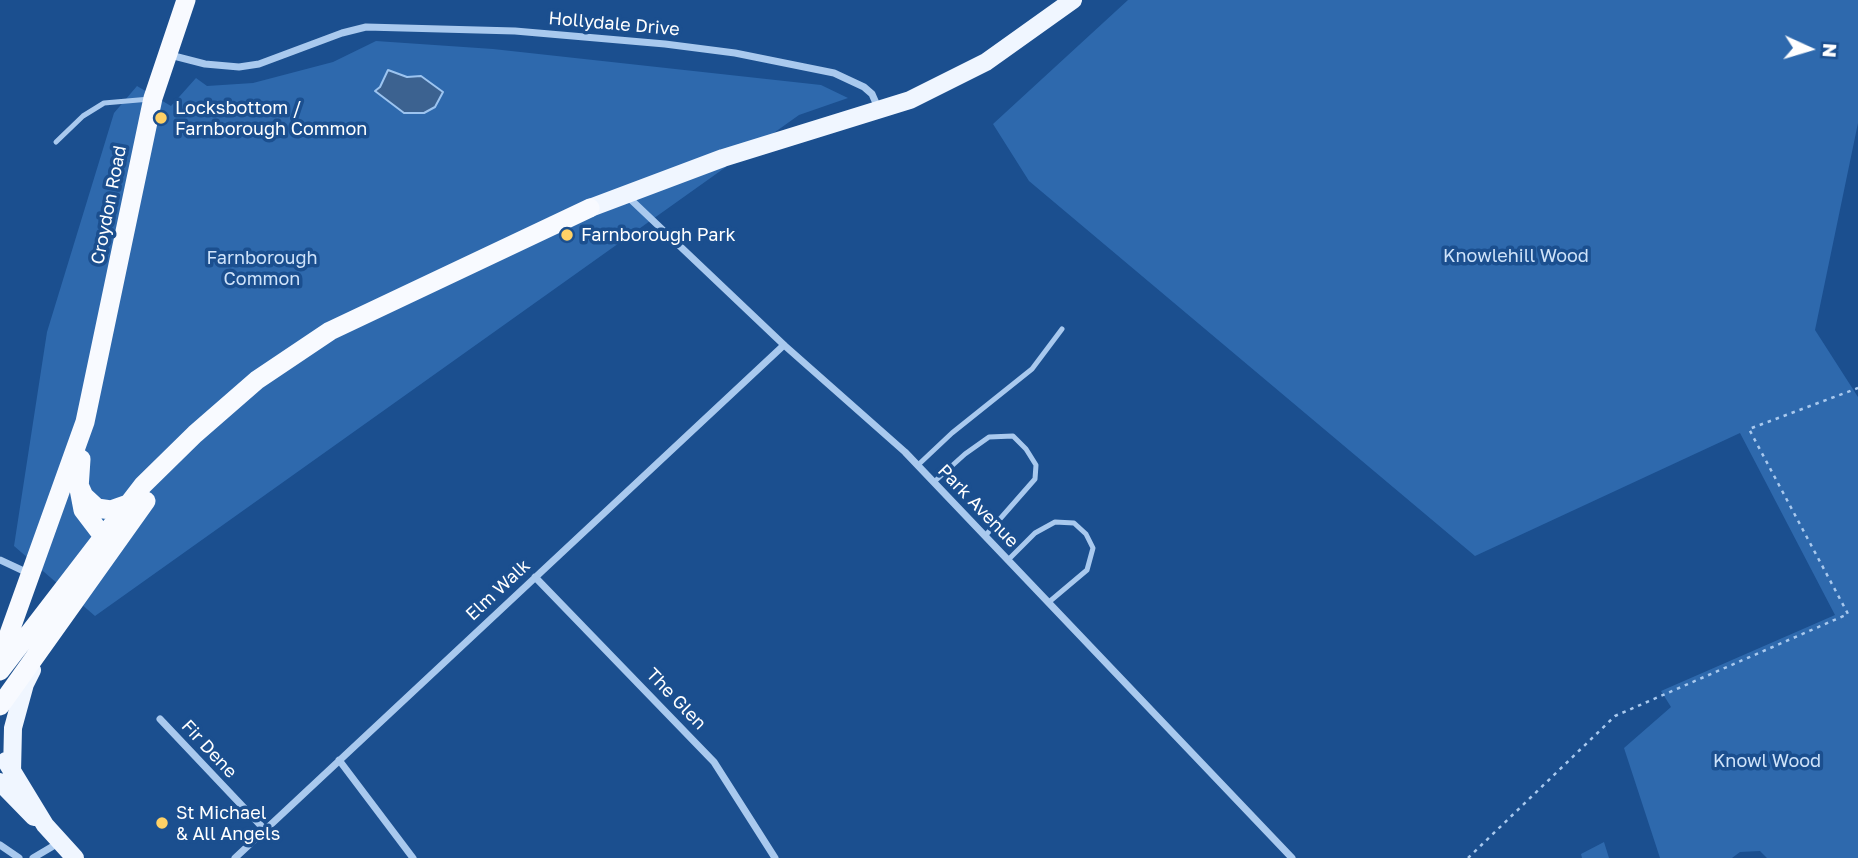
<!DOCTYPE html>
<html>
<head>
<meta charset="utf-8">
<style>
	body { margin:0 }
	#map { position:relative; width:1858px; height:858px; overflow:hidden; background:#1b4f8f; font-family:"Golos Text",sans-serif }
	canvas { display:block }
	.north { position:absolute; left:1774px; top:14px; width:70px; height:70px; -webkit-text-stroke:5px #1b4f8f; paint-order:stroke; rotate:94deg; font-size:19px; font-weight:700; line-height:28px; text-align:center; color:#fff }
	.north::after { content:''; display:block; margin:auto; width:24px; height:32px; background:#fff; clip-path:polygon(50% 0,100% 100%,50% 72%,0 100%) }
</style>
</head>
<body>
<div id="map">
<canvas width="1858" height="858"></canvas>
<div class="north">N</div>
</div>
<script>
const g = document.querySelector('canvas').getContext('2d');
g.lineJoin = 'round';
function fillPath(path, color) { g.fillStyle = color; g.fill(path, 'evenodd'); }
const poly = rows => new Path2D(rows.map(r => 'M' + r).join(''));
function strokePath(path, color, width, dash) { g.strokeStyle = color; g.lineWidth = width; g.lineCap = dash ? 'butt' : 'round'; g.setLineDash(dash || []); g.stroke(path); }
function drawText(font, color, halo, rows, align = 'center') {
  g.font = font + ' "Golos Text",sans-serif'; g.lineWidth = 7; g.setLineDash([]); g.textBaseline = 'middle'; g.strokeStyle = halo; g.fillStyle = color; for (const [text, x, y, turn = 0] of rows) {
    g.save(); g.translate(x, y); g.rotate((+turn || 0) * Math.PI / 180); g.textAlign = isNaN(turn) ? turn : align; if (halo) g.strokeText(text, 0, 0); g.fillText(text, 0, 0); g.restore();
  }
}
fillPath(poly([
	[1128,0,1858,0,1858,123,1815,330,1858,397,1858,858,1767,858,1760,851,1740,852,1732,858,1660,858,1624,748,1671,707,1661,691,1835,615,1740,433,1475,556,1029,181,993,124],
	[376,41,493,49,821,85,848,98,799,115,95,616,14,546,47,332,114,113,137,86,171,106,196,78,207,86,253,83,333,62],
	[1604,842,1609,858,1582,858,1581,854]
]), '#2e69ad');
const water = poly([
	[388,70,407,77,421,76,443,92,435,107,424,113,404,113,375,91,380,87,388,70]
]);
fillPath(water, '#3c6290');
strokePath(water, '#9cc4f0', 2);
strokePath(poly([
	[1468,858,1615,716,1848,614,1749,429,1858,388]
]), '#a9c9ee', 2.5, [3.5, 5]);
strokePath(poly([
	[56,142,83,116,104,103,150,99],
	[918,465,952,433,1032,369,1062,329],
	[934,482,965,454,989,437,1013,436,1026,449,1036,465,1035,479,985,536],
	[1008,560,1035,533,1055,522,1074,523,1086,534,1093,548,1087,570,1049,602]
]), '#a9c9ee', 5);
strokePath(poly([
	[170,55,205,64,239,67,259,64,342,33,366,27,515,31,665,44,735,53,834,73,864,87,872,94,879,110],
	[626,195,784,345,905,452,1292,858],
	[0,560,28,573],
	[535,577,714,762,775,858],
	[160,719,265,830],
	[339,760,413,858],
	[0,845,19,858],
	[33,858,60,842],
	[235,858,784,345]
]), '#a9c9ee', 7);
strokePath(poly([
	[590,208,723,158,910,100,986,62,1073,0],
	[6,761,45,825,75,858],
	[12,772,13,728,25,684,32,670],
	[0,782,34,817]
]), '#f0f6ff', 18);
strokePath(poly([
	[81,459,79,489,83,510,102,535,107,546],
	[80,487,84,496,97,508,111,510,128,504],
	[0,659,85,422,153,98,186,0],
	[0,671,143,485,195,434,257,380,330,331,590,208],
	[0,706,146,501]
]), '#f8faff', 19);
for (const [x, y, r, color] of [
	[161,118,7,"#ffd166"],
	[567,235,7,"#ffd166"],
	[162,823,7,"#ffd166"]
]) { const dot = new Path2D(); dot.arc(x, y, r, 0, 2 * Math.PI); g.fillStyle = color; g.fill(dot); strokePath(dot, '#1b4f8f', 2.5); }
drawText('18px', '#fff', '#1b4f8f', [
	["Hollydale Drive",614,24,5],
	["Croydon Road",109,205,-79],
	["Park Avenue",978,506,46],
	["Elm Walk",498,590,-43],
	["The Glen",676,699,46],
	["Fir Dene",209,749,47]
]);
drawText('18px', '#fff', '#1b4f8f', [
	["Locksbottom /",175,108],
	["Farnborough Common",175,129],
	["Farnborough Park",581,235],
	["St Michael",176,813],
	["& All Angels",176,834]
], 'left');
drawText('18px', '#cfe3fa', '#1b4f8f', [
	["Knowlehill Wood",1516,256],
	["Farnborough",262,258],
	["Common",262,279],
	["Knowl Wood",1767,761]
]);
</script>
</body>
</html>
